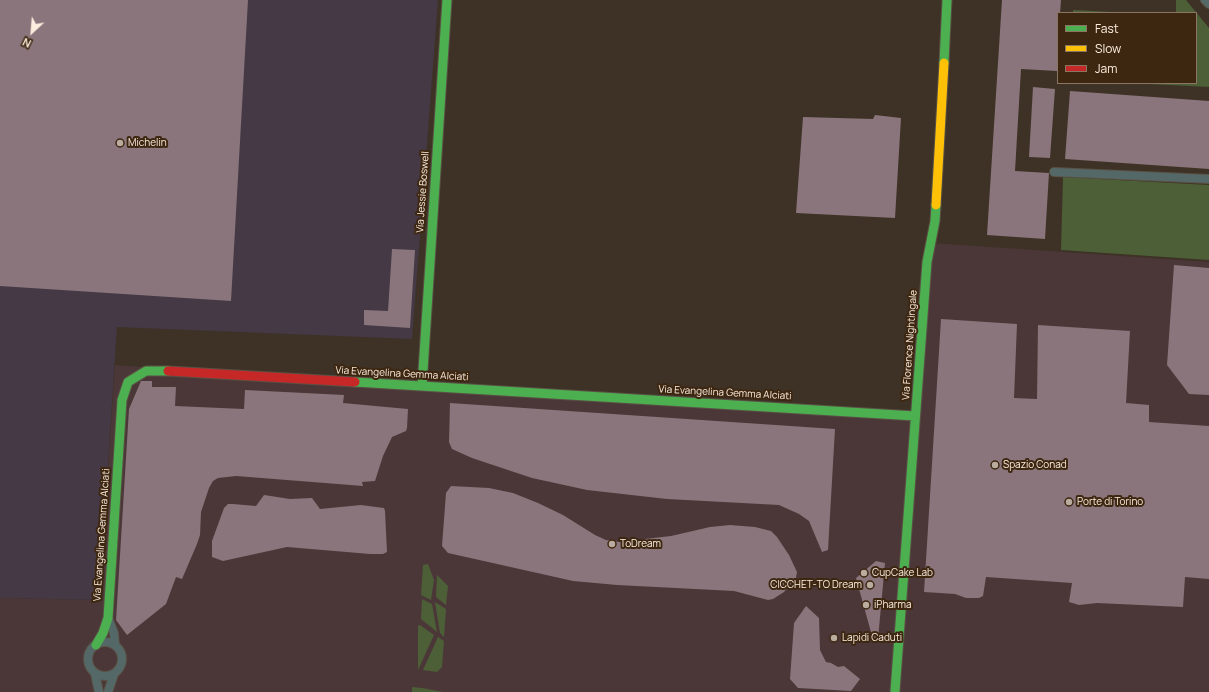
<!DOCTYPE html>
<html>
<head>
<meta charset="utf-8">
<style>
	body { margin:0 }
	#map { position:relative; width:1209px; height:692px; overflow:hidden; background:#3e3226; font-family:Manrope,sans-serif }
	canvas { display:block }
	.legend { position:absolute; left:1057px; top:12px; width:140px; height:72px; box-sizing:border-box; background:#3e2711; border:1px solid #8a7663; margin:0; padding:5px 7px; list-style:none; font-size:12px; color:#fceddf }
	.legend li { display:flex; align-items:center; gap:8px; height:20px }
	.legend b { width:20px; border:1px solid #8a7663 }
	.north { position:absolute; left:12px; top:12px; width:40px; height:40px; -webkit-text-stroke:3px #3e2711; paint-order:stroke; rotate:206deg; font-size:11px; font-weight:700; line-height:16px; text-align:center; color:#fceddf }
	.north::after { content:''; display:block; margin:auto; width:14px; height:18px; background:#fceddf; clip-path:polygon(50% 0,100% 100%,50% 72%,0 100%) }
</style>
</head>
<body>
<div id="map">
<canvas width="1209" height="692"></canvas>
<ul class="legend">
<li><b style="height:5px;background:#4caf50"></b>Fast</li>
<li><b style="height:5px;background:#ffc107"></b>Slow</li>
<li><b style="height:5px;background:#c62828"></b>Jam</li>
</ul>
<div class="north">N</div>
</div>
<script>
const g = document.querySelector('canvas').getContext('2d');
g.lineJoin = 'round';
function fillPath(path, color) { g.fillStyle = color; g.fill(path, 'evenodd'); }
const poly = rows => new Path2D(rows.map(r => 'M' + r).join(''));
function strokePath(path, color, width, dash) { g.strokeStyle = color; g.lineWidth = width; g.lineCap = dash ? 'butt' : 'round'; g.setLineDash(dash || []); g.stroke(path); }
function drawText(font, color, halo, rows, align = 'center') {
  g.font = font + ' Manrope,sans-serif'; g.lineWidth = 4; g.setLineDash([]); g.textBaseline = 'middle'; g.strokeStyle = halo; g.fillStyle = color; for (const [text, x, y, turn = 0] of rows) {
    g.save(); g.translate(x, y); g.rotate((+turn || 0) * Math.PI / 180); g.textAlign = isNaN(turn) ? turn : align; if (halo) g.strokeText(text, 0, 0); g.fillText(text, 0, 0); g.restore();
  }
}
fillPath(poly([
	[931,243,1209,262,1209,692,0,692,0,598,99,600,115,365,400,385,914,416]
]), '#4b3738');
fillPath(poly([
	[0,0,438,0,412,339,117,327,99,600,0,598]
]), '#443945');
fillPath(poly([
	[1176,0,1186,0,1209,28,1209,87,1129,83,1196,83,1196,13,1176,13],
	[1073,10,1132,13,1073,13],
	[1063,177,1209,185,1209,260,1061,250],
	[428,564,434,580,431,600,421,595,423,565],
	[437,575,448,586,446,605,436,597],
	[422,599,432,604,437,632,421,619],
	[435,602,446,609,444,637,440,633],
	[420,625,434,635,418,670,418,626],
	[438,637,444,641,442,667,437,672,423,670],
	[412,687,422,688,443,692,412,692]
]), '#4c5f37');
fillPath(poly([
	[0,0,248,0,231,301,0,286],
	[1002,0,1061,0,1060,13,1058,13,1057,71,1021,69,1015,171,1049,173,1045,239,987,235],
	[1033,87,1055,89,1050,158,1029,157],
	[1070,91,1209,101,1209,169,1065,159],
	[875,115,901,118,895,218,796,213,803,117,873,119],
	[392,249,415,250,410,328,364,325,364,310,388,311],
	[1174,265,1209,268,1209,395,1189,394,1167,365],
	[941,319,1017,324,1014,398,1037,399,1038,325,1130,331,1126,403,1149,405,1149,422,1209,426,1209,579,1185,577,1183,607,1097,603,1079,605,1069,602,1072,583,986,577,983,596,979,598,966,598,955,594,924,592],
	[141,381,152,381,152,387,176,387,175,406,244,409,245,390,344,395,343,403,408,409,407,428,406,431,392,437,383,456,375,481,362,482,363,486,236,476,218,478,213,481,209,488,201,512,200,535,197,544,182,579,176,577,166,604,127,635,116,620,129,409],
	[450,403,835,429,828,550,822,552,809,521,799,514,779,505,667,499,587,490,532,478,472,458,452,449,449,442],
	[451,486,489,488,513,493,538,503,563,515,595,535,606,540,619,542,671,536,710,527,730,525,755,527,771,531,777,537,789,555,797,572,796,578,784,592,773,599,768,600,734,591,617,585,573,581,448,553,442,546,446,493],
	[264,495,290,499,312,498,320,509,361,505,384,508,385,511,387,552,383,554,370,554,287,547,223,561,212,557,212,541,224,508,228,504,233,504,256,506],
	[876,561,885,563,878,639,874,643,856,578],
	[806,606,819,618,820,650,826,662,831,663,838,667,844,666,860,679,851,691,798,688,790,679,794,623]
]), '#89757b');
const street = poly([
	[1205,0,1209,4],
	[1054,172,1209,179],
	[108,618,114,633,115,645],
	'88 659a17 17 0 1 1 34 0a17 17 0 1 1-34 0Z',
	[95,674,99,692],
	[108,692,114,674]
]);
const fast = poly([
	[944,63,947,0],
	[355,382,915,416],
	[422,386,447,0],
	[96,645,103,633,108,618,122,400,128,382,146,371,168,371],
	[895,691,927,262,935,221,936,205]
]);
const slow = poly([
	[936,205,944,63]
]);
const jam = poly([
	[168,371,355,382]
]);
strokePath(street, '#5a5045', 10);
strokePath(fast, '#5a5045', 11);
strokePath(slow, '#5a5045', 11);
strokePath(jam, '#5a5045', 11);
strokePath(street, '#546967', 8);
strokePath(fast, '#4caf50', 9);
strokePath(slow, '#ffc107', 9);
strokePath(jam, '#c62828', 9);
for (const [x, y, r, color] of [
	[120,143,4,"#baac9e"],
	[995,465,4,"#baac9e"],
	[1069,502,4,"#baac9e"],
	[612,544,4,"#baac9e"],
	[864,573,4,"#baac9e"],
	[870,585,4,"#baac9e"],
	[866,605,4,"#baac9e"],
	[834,638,4,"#baac9e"]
]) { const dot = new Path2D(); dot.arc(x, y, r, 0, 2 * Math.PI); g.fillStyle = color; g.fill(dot); strokePath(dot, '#3e2711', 1.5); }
drawText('10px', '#fceddf', '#3e2711', [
	["Michelin",128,143],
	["Spazio Conad",1003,465],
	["Porte di Torino",1077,502],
	["ToDream",620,544],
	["CupCake Lab",872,573],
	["CICCHET-TO Dream",862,585,"right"],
	["iPharma",874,605],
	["Lapidi Caduti",842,638]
], 'left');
drawText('10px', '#fceddf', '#3e2711', [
	["Via Jessie Boswell",423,192,-86],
	["Via Florence Nightingale",910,345,-86],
	["Via Evangelina Gemma Alciati",402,374,3],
	["Via Evangelina Gemma Alciati",725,393,3],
	["Via Evangelina Gemma Alciati",102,535,-86]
]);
</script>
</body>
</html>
